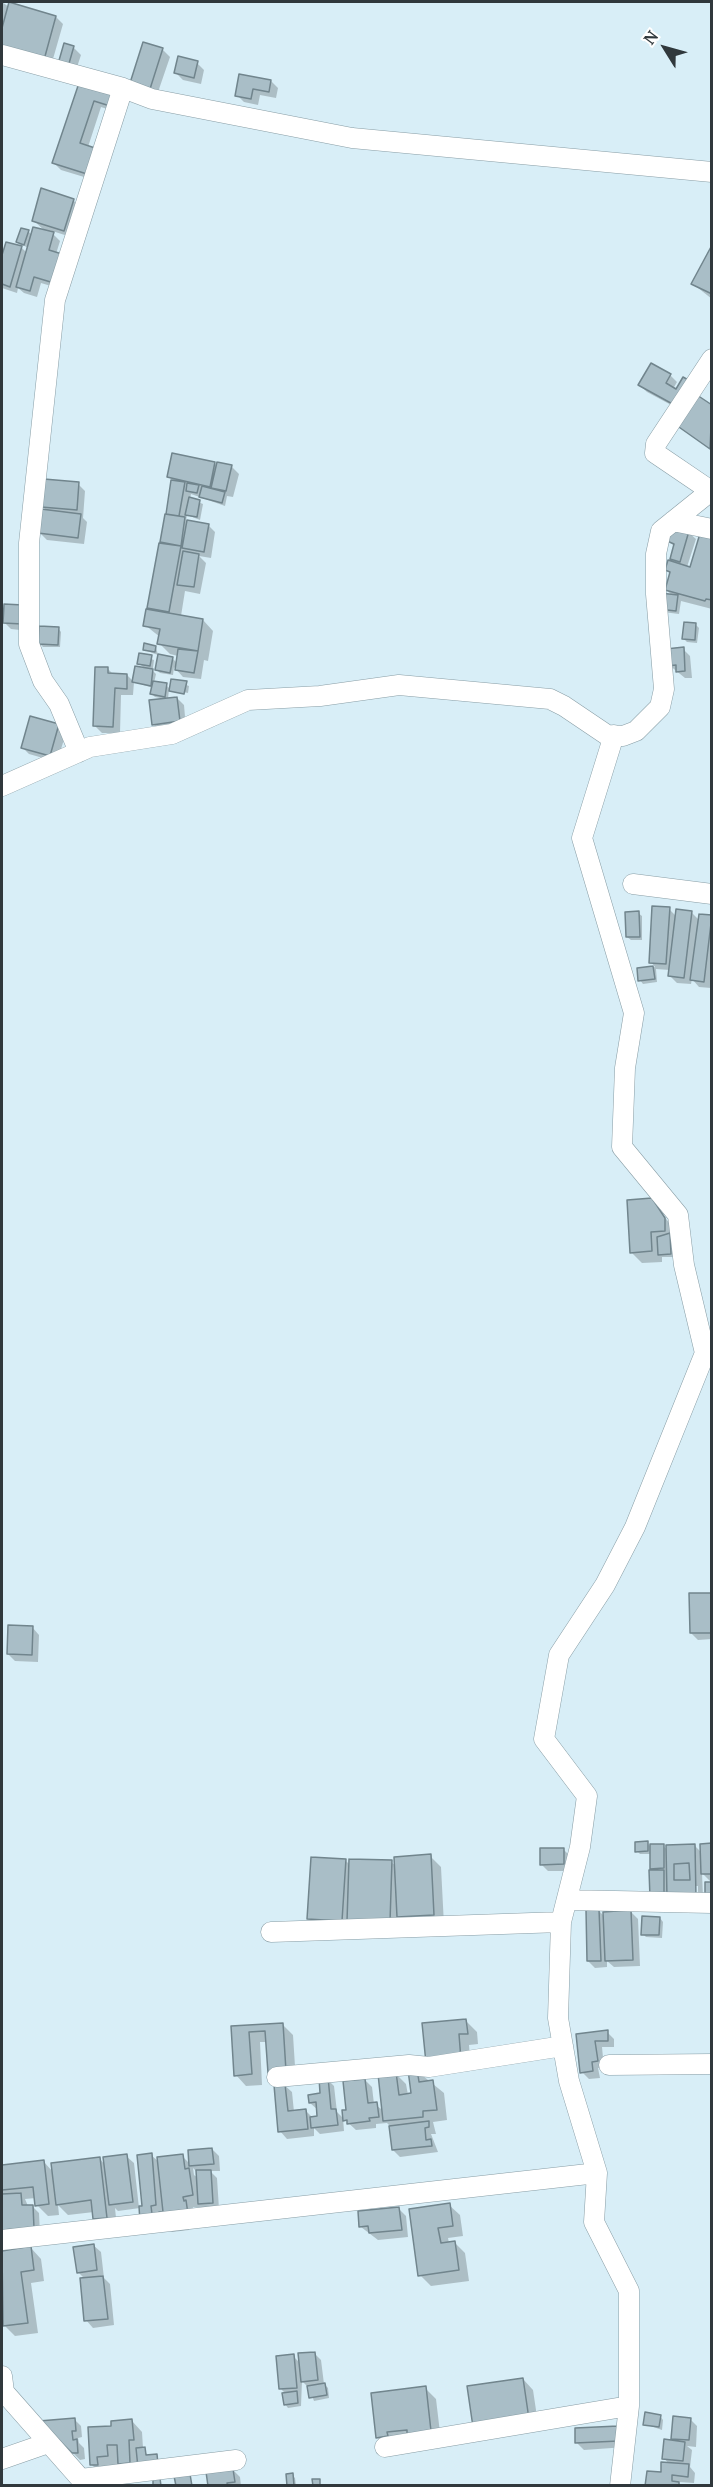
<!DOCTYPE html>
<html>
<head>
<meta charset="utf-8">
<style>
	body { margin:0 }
	#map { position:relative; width:713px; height:2487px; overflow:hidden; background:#d8eef7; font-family:"PT Serif",serif }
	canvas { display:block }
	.frame { position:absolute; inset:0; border:3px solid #30383c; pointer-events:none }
	.north { position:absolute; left:635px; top:18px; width:60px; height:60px; -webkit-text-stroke:4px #fff; paint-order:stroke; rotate:307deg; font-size:16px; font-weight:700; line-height:24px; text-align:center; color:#30383c }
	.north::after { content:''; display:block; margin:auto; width:21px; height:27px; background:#30383c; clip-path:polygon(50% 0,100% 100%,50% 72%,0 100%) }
</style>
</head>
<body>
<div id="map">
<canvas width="713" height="2487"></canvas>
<div class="frame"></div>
<div class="north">N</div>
</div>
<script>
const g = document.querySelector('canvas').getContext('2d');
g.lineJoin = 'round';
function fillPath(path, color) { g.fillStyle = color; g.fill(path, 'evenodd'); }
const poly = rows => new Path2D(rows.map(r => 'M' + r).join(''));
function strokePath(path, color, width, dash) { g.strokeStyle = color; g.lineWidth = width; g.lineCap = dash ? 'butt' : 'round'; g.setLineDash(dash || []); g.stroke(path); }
fillPath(poly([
	[2,2,9,7,56,17,63,24,51,66,2,50],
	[65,45,74,48,81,55,75,73,67,70],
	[162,49,170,57,157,95,138,90],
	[197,63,204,70,201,84,183,80,176,73],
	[271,81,278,88,276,98,260,95,258,105,244,102,237,95],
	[81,82,117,112,101,107,88,147,94,180,61,170,54,163],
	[73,200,80,207,71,237,49,230,60,241,56,254,61,289,41,283,37,297,24,293,18,288,17,293,2,288,2,256,21,247,27,253,28,248,18,242,28,231,32,235,45,231,33,220],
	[712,248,712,299,693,284],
	[670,375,677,382,673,389,695,396,712,407,712,451,678,425,686,413,647,392,640,385],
	[215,464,217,466,232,467,239,474,233,497,227,496,225,506,191,494,190,499,203,504,200,520,187,515,186,521,208,525,215,532,211,558,199,556,206,563,200,594,185,591,181,616,203,620,213,631,208,661,204,660,201,679,183,677,174,667,173,675,160,673,157,670,172,658,177,663,178,656,170,654,159,643,160,637,145,625,161,544,165,545,162,542,173,481,169,477],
	[78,484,85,491,83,518,87,522,84,544,47,540,40,533,48,512,43,507],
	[688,532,696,539,687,567,691,568,712,534,712,609,681,601,679,614,663,612,673,596,666,590,671,574,667,570,678,565,672,558,675,547,669,541],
	[5,606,29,631,11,629,4,622],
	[695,624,699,628,697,643,687,642,684,639],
	[58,628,61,632,60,647,43,647,39,643],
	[156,647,158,655,144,650],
	[683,649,690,656,692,678,685,678,669,665],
	[140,655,154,660,153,668,150,668,156,674,154,683,166,685,170,689,172,680,189,686,188,693,169,689,168,699,177,698,184,705,186,728,160,731,153,724,151,701,165,699,155,697,152,694,153,688,134,682,133,695,121,695,120,733,102,733,95,726,96,668,108,669,114,675,127,675,134,682,136,668,145,669,139,663],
	[59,726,66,733,57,762,29,754,22,747],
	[669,909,676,916,691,912,699,920,712,917,711,988,699,987,692,979,691,984,677,983,670,976,670,970,656,969,657,982,643,984,640,980,639,969,655,967,651,962],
	[638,913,642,916,642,940,631,940,627,937],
	[651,1200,675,1230,673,1257,662,1257,662,1262,642,1263,631,1252],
	[712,1594,712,1639,698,1640,691,1633],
	[32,1627,39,1635,38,1662,15,1661,8,1654],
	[647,1843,650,1846,663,1846,668,1850,695,1846,702,1853,712,1845,712,1883,702,1873,703,1897,698,1897,698,1886,695,1886,658,1905,651,1854,640,1854,637,1851],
	[563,1849,570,1856,571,1871,548,1871,541,1864],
	[430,1856,441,1867,444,1925,319,1929,308,1918,346,1861,350,1865,391,1862,396,1866],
	[599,1911,605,1917,631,1912,638,1919,640,1966,614,1967,607,1961,607,1967,595,1968,588,1961],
	[660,1918,663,1922,662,1938,646,1937,643,1934],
	[466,2021,477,2032,478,2044,469,2045,471,2071,438,2073],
	[282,2024,293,2035,296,2082,282,2083,292,2092,294,2112,306,2111,313,2118,318,2117,318,2110,310,2103,322,2095,327,2079,334,2086,337,2112,344,2119,365,2080,372,2087,374,2104,384,2111,395,2073,406,2084,408,2095,413,2094,417,2071,444,2093,447,2120,433,2122,436,2134,431,2134,438,2152,400,2157,393,2150,391,2127,387,2123,376,2124,376,2128,356,2130,343,2118,344,2131,320,2134,314,2128,314,2136,287,2139,280,2131,276,2086,267,2042,260,2042,262,2085,246,2086,236,2075,232,2028],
	[607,2032,614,2039,614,2047,602,2047,604,2068,598,2068,600,2078,589,2079,582,2072,577,2036],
	[212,2149,219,2156,220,2171,210,2171,217,2178,219,2209,193,2207,189,2230,172,2232,158,2218,140,2208,118,2211,115,2208,117,2228,105,2229,95,2219,94,2212,68,2215,58,2205,59,2215,48,2216,37,2205,36,2198,25,2199,28,2206,32,2206,39,2213,40,2235,2,2233,2,2167,44,2162,53,2172,100,2159,105,2165,126,2156,134,2163,139,2208,143,2207,151,2155,159,2162,182,2156,190,2164],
	[193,2168,197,2172,198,2178,194,2175],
	[449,2205,460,2215,463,2236,448,2238,449,2243,455,2243,465,2253,469,2281,431,2286,420,2275,411,2210],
	[399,2209,406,2216,408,2237,378,2240,361,2227],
	[93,2245,101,2252,104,2278,110,2284,114,2325,93,2328,86,2320,85,2279,78,2272],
	[31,2248,41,2259,44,2281,31,2283,38,2333,15,2336,4,2325,2,2252],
	[314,2353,321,2360,324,2384,328,2388,329,2398,314,2401,309,2388,302,2381,301,2406,288,2408,285,2404,286,2394,281,2389,293,2356,300,2363],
	[523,2379,533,2390,539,2430,492,2433],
	[425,2388,436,2399,441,2441,388,2448,377,2437],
	[660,2416,663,2420,662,2430,645,2424],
	[74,2419,81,2426,82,2437,78,2438,79,2443,84,2448,85,2459,80,2460,42,2422],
	[690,2419,697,2426,696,2447,687,2446,692,2450,690,2467,695,2473,694,2483,679,2482,680,2486,647,2486,669,2464,664,2458,677,2442,673,2438],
	[132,2421,142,2432,143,2448,148,2456,157,2455,161,2468,130,2474,118,2461,118,2467,103,2476,92,2465,112,2427],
	[618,2427,626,2447,584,2450,577,2443],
	[233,2470,240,2477,241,2486,209,2486],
	[292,2475,295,2478,296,2486,288,2486]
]), '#0003');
const building = poly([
	[9,2,56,16,44,60,2,48,2,28,9,2],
	[143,42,163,48,150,89,130,83,143,42],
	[64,43,74,46,68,67,58,64,64,43],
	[178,56,198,61,194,78,174,73,178,56],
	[239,74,271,80,269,92,253,89,251,99,235,96,239,74],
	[80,80,114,92,110,106,94,101,80,143,95,148,87,174,52,163,80,80],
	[41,188,74,199,64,231,32,221,41,188],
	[33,227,54,232,49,250,62,254,54,283,34,277,30,291,16,287,33,227],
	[21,228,29,230,24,245,16,242,21,228],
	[6,242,22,246,10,287,2,284,2,255,6,242],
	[712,245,712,294,691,284,712,245],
	[651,363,671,374,666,383,676,389,683,377,692,382,678,407,638,385,651,363],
	[697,395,712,405,710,449,676,425,697,395],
	[172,453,215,462,210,487,167,477,172,453],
	[217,462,232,465,226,491,211,488,217,462],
	[44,479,79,482,77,510,41,507,44,479],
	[171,480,185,482,179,516,166,514,171,480],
	[187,483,199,485,197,493,186,491,187,483],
	[202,486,225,492,222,503,199,497,202,486],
	[189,497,200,500,197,517,185,515,189,497],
	[41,509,81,514,78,538,38,533,41,509],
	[165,514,185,517,181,546,160,542,165,514],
	[187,520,209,524,204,552,182,548,187,520],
	[672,526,689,531,680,562,670,559,674,544,667,541,672,526],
	[701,530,712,533,712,600,706,599,705,601,665,590,670,572,665,570,668,560,690,567,701,530],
	[159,543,181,546,169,612,147,608,159,543],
	[183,551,199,554,194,587,177,585,183,551],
	[660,593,678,595,676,611,658,609,660,593],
	[4,604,23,605,22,624,3,623,4,604],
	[146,609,203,619,198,651,157,644,160,629,143,626,146,609],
	[684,622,696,623,695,640,682,639,684,622],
	[39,626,59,627,58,645,38,644,39,626],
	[144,643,156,646,155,652,143,650,144,643],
	[684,647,685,671,676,672,676,665,667,666,666,649,684,647],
	[178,649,198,651,194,673,175,670,178,649],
	[139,653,152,655,150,666,137,664,139,653],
	[158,654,173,657,170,673,155,670,158,654],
	[135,666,153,669,151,686,132,682,135,666],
	[95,667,108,667,108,673,127,674,127,689,115,688,113,727,93,726,95,667],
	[171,679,187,681,184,694,169,691,171,679],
	[153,681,167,683,165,697,150,694,153,681],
	[177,697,180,721,152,725,149,700,177,697],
	[30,716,59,724,50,756,21,748,30,716],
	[652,906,670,907,666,964,649,963,652,906],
	[676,909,692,911,684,978,668,976,676,909],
	[639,911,640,937,626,937,625,912,639,911],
	[699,914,712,915,704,982,690,980,699,914],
	[653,966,655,979,638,981,637,968,653,966],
	[652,1198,665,1218,665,1231,651,1232,652,1251,630,1253,627,1200,652,1198],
	[670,1233,671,1254,658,1255,657,1237,670,1233],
	[689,1593,712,1593,712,1633,690,1633,689,1593],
	[8,1625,33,1626,32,1655,7,1654,8,1625],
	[648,1841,648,1851,635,1852,635,1842,648,1841],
	[712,1843,712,1874,701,1874,700,1844,712,1843],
	[650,1844,664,1844,664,1868,650,1869,650,1844],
	[695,1844,696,1898,667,1899,666,1845,695,1844],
	[689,1863,690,1880,674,1880,674,1864,689,1863],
	[540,1848,564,1848,564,1864,540,1865,540,1848],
	[431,1854,434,1915,397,1917,394,1857,431,1854],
	[311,1857,346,1859,342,1921,307,1919,311,1857],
	[349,1859,392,1860,390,1922,347,1921,349,1859],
	[689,1863,690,1880,674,1880,674,1864,689,1863],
	[649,1870,664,1870,664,1898,650,1898,649,1870],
	[705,1882,712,1882,712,1900,705,1900,705,1882],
	[599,1909,601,1961,587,1961,586,1910,599,1909],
	[631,1910,633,1960,605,1961,603,1912,631,1910],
	[642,1916,660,1917,659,1935,641,1935,642,1916],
	[466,2019,468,2034,459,2034,461,2060,426,2063,422,2023,466,2019],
	[283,2023,286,2071,268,2073,265,2031,249,2032,252,2074,234,2076,231,2026,283,2023],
	[608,2030,608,2041,595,2041,598,2061,592,2062,593,2071,580,2073,576,2034,608,2030],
	[417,2069,419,2082,433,2080,437,2110,423,2111,423,2117,383,2121,378,2074,396,2072,399,2095,411,2093,408,2070,417,2069],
	[328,2077,331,2109,336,2109,338,2125,311,2128,310,2117,317,2116,316,2102,309,2103,308,2095,320,2093,319,2078,328,2077],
	[365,2079,368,2103,377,2102,379,2117,369,2118,370,2121,347,2124,347,2120,343,2121,342,2110,346,2110,343,2081,365,2079],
	[285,2084,288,2111,306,2109,308,2129,278,2132,274,2085,285,2084],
	[429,2121,429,2127,425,2128,426,2140,431,2139,432,2146,392,2150,389,2126,429,2121],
	[212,2148,214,2164,189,2166,188,2150,212,2148],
	[152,2153,156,2205,151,2206,153,2222,140,2223,139,2206,142,2206,137,2155,152,2153],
	[127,2154,133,2202,109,2205,103,2157,127,2154],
	[183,2154,185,2169,189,2168,193,2195,183,2197,184,2201,186,2200,188,2214,160,2222,159,2212,163,2212,157,2157,183,2154],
	[100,2157,107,2218,93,2219,91,2200,56,2205,51,2163,100,2157],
	[44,2160,49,2204,35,2206,33,2187,2,2190,2,2165,44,2160],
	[196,2170,211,2170,213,2203,198,2204,196,2170],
	[21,2193,22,2205,33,2205,34,2228,2,2230,2,2194,21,2193],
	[450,2203,453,2226,438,2228,441,2243,455,2241,459,2270,418,2276,409,2209,450,2203],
	[399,2207,402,2230,369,2233,368,2226,359,2227,358,2211,399,2207],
	[94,2244,97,2270,77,2273,73,2247,94,2244],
	[31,2246,34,2270,21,2272,28,2323,3,2326,2,2251,31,2246],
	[103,2276,108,2319,84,2321,80,2278,103,2276],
	[315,2352,318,2380,301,2382,298,2353,315,2352],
	[294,2354,297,2388,279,2389,276,2356,294,2354],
	[523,2378,529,2419,473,2427,467,2386,523,2378],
	[325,2383,327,2395,309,2398,307,2386,325,2383],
	[426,2386,431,2431,407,2434,407,2430,387,2432,388,2436,376,2438,371,2393,426,2386],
	[297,2391,298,2403,284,2405,282,2393,297,2391],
	[645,2412,661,2415,659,2427,643,2425,645,2412],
	[673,2416,691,2418,689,2440,671,2439,673,2416],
	[75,2418,76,2431,72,2431,73,2440,77,2439,78,2453,72,2453,39,2421,75,2418],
	[132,2419,134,2440,129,2440,130,2463,118,2464,117,2445,107,2445,108,2456,97,2457,98,2465,90,2465,88,2427,111,2426,111,2421,132,2419],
	[618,2426,619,2441,575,2443,575,2428,618,2426],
	[664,2439,685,2442,683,2461,662,2459,664,2439],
	[145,2447,146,2455,157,2454,158,2465,138,2468,136,2448,145,2447],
	[661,2462,689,2464,688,2477,672,2475,672,2481,679,2482,679,2486,645,2486,647,2471,661,2472,661,2462],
	[233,2469,235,2482,227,2483,228,2486,208,2486,206,2472,233,2469],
	[293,2473,294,2486,287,2486,286,2474,293,2473],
	[190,2474,192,2486,176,2486,174,2476,190,2474],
	[160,2478,161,2486,153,2486,153,2479,160,2478],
	[312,2479,320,2479,320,2486,313,2486,312,2479]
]);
fillPath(building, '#a9bec7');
strokePath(building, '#71858d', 1.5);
const minor = poly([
	[2,55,123,88,152,99,352,138,712,172],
	[711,491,655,453,656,444,712,359],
	[673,521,712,529],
	[614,735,582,838,634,1013,625,1068,622,1147,678,1215,684,1265,705,1353,635,1527,605,1585,559,1655,544,1739,587,1796,580,1847,561,1922,558,2018,569,2081,597,2173,594,2222,629,2291,629,2406,620,2486],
	[79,752,59,704,43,681,29,644,29,543,55,300,123,88],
	[2,786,90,747,172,734,248,700,320,696,399,685,550,699,564,706,607,735,623,736,636,731,660,707,664,689,656,594,656,554,661,531,712,490],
	[633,884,712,894],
	[567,1900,712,1903],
	[271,1932,561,1922],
	[609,2065,712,2064],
	[277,2077,409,2065,429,2067,563,2046],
	[2,2240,597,2173],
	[2,2376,4,2392,87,2486],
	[385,2447,629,2406],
	[2,2459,48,2443],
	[81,2479,236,2460]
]);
strokePath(minor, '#889da5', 21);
strokePath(minor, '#fff', 20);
</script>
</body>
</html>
